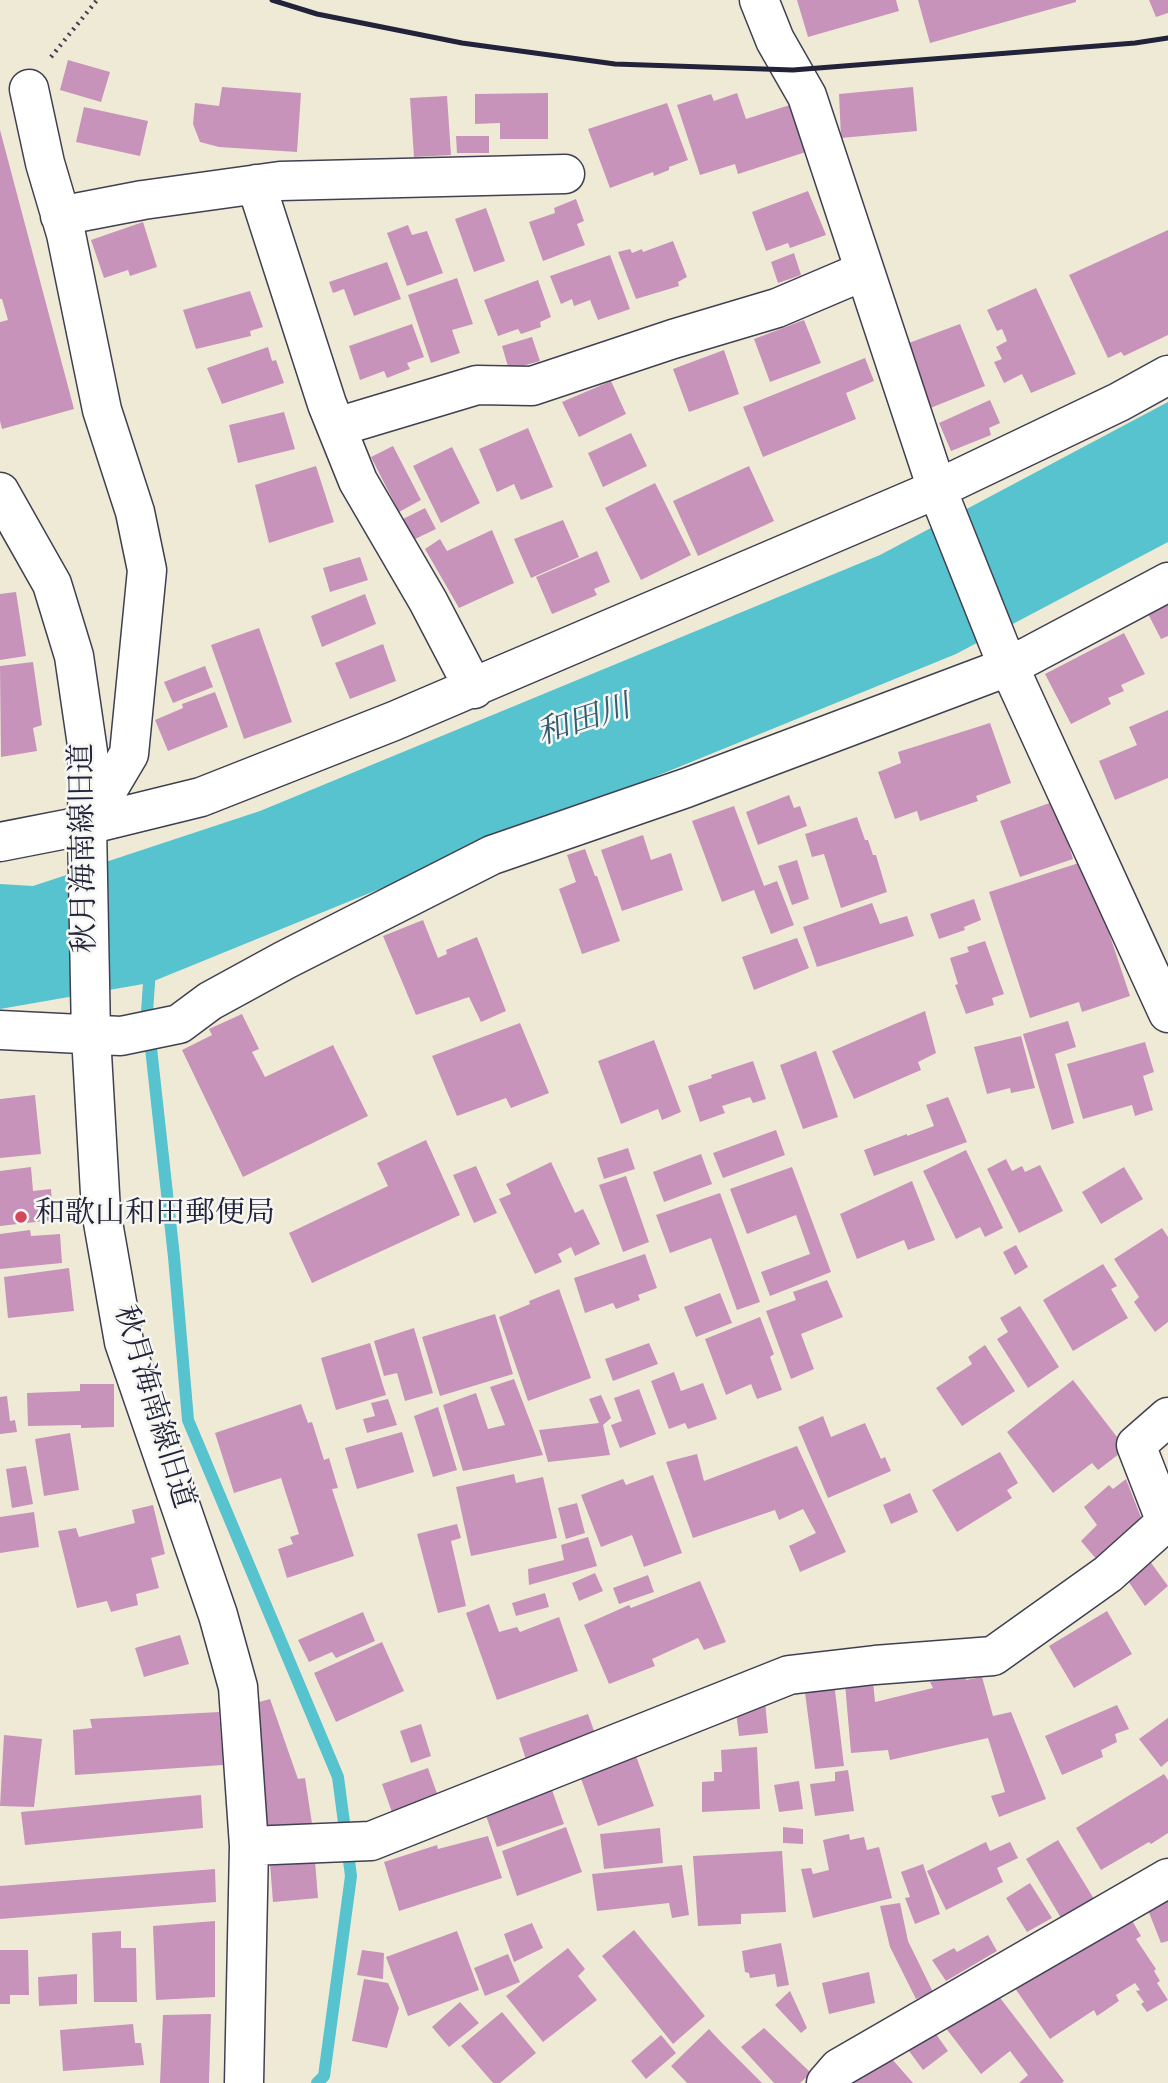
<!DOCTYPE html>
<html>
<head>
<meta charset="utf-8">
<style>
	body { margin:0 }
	canvas { display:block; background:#efead6 }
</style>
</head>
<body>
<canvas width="1168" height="2083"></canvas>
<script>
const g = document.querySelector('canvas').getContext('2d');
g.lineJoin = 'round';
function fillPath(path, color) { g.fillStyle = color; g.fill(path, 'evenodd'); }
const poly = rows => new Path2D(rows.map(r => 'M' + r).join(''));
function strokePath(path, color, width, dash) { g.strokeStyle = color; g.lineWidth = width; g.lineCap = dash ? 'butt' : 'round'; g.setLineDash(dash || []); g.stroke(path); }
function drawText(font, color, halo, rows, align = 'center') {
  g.font = font + ' "Sorts Mill Goudy","Noto Serif JP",serif'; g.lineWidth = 5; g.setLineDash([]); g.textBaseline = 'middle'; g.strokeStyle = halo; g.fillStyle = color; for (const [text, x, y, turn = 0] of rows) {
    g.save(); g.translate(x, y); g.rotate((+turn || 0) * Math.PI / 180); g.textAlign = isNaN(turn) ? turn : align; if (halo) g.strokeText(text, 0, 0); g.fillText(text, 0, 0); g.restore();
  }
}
fillPath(poly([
	[1168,402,1168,542,956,654,149,983,0,1009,0,884,33,886,260,811,880,555]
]), '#56c3cf');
strokePath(poly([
	[150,969,147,1012,174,1257,188,1420,338,1777,351,1876,324,2076,317,2083]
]), '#56c3cf', 12);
fillPath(poly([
	[797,0,896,0,899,11,808,37],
	[918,0,1076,0,1076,2,930,43],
	[1149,0,1168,0,1168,13,1156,17],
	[68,60,110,72,101,102,60,90],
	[222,87,301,93,297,152,219,147,200,142,193,124,195,103,219,106],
	[913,87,917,131,841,138,839,94],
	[548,93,548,139,500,139,500,123,475,124,475,94],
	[737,93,746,119,796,103,812,150,738,174,735,164,700,175,677,105,711,94,714,101],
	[447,96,451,155,414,157,410,98],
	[667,103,688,160,669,167,669,170,654,176,653,172,610,188,588,129],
	[84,107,148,121,140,156,76,142],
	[0,130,74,409,2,429,0,421,0,322,8,320,2,299,0,299],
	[456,136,489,136,489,153,457,153],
	[808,191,826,235,790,248,788,243,766,251,752,212],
	[576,199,584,221,577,224,585,245,543,261,529,222,555,213,554,208],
	[486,208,505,261,474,272,455,219],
	[143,222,157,267,130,276,128,270,104,278,91,240],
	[408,225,412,235,427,231,443,273,407,286,387,233],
	[1168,230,1168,335,1124,356,1121,352,1108,358,1069,275],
	[673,241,687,277,678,282,679,286,636,299,618,252,630,249,632,253,642,249,643,252],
	[794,253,801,275,778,283,771,262],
	[610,255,630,309,598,320,590,300,574,306,572,299,561,304,550,276],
	[387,262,401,299,354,316,344,289,333,293,329,282],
	[457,278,473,324,452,330,460,353,431,363,408,295],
	[538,280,551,317,540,322,541,327,521,334,518,329,498,336,484,300],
	[1036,288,1076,374,1031,393,1022,374,1004,383,994,362,1002,359,996,347,1007,341,1002,329,997,331,987,310],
	[250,291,263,327,250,331,251,336,196,349,183,310],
	[804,320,821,363,770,382,754,339],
	[412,324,424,357,407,363,410,369,387,378,384,371,360,380,349,346],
	[960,324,985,386,923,411,898,347],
	[532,337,540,361,509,370,502,346],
	[268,347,272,361,276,360,284,383,222,404,207,368],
	[724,350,739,394,689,412,673,369],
	[865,358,874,381,846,393,856,419,763,457,743,407],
	[611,381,626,414,579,437,562,402],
	[990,400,1000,423,989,428,991,435,951,451,939,423],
	[284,412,295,449,238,463,229,425],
	[528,428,553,487,521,500,514,484,497,492,479,449],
	[631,433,647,466,603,487,588,453],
	[393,446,421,500,399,512,371,457],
	[452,447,480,503,441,523,413,466],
	[316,466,334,522,269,543,255,485],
	[749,466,774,521,698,556,673,501],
	[655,483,691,555,641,580,605,508],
	[425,508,436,529,413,540,403,519],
	[563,520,579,557,531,578,514,539],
	[492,530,514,583,459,608,425,549,440,539,447,551],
	[597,551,610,582,594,589,597,595,552,614,536,577],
	[360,557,368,580,330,592,323,568],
	[16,592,26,656,0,660,0,594],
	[365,594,376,624,322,647,311,616],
	[1168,601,1168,636,1161,639,1146,610],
	[259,628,292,722,244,739,211,645],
	[1124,633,1145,674,1121,685,1124,691,1108,698,1111,704,1071,724,1045,674],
	[383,644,396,681,350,699,335,663],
	[33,662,42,725,33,728,37,751,1,757,0,666],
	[205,666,213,687,173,703,164,682],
	[215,692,228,727,168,751,155,720,183,708,182,704],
	[1168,710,1168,778,1115,800,1099,761,1137,745,1129,727],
	[990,723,1011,783,976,796,978,801,920,821,917,811,895,819,878,772,901,763,898,752],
	[789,795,794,808,800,806,807,826,758,845,746,812],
	[1055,801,1073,859,1020,877,1000,821],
	[734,806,764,886,777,881,794,925,771,934,754,890,722,902,692,821],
	[857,817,865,840,868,840,873,855,876,855,887,892,841,908,824,854,812,857,805,834],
	[643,835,651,860,671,853,683,890,622,911,601,850],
	[585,849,595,876,597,876,620,941,582,954,559,889,576,882,567,855],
	[797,860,809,899,792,905,778,866],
	[1085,861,1130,996,1082,1012,1079,1002,1030,1018,989,892],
	[974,899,981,920,964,927,965,930,939,939,930,914],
	[872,903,880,924,907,916,914,936,817,967,803,927],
	[423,920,438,958,447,954,446,950,477,937,506,1011,481,1022,469,997,416,1015,383,936],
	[797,938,809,968,754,990,742,957],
	[985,941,1004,994,992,998,994,1005,966,1014,955,985,958,984,950,958,969,952,967,947],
	[925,1011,936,1053,918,1062,921,1070,854,1099,832,1051],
	[242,1014,259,1049,252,1052,265,1077,333,1045,368,1116,243,1177,182,1050,212,1035,209,1029],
	[1068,1021,1076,1047,1055,1054,1074,1123,1052,1130,1023,1034],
	[520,1023,549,1093,511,1108,506,1098,457,1116,432,1056],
	[1021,1036,1035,1088,1011,1093,1010,1088,987,1094,974,1047],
	[654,1040,681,1112,662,1120,658,1109,621,1124,598,1061],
	[1145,1042,1154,1072,1143,1076,1153,1110,1135,1116,1132,1105,1083,1119,1067,1064],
	[816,1051,838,1117,803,1129,780,1065],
	[753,1061,766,1099,753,1103,750,1097,722,1106,725,1113,700,1122,688,1086,712,1078,711,1075],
	[35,1095,41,1154,0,1158,0,1099],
	[948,1097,967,1142,874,1176,864,1150,907,1134,907,1136,934,1126,926,1105],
	[776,1130,785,1155,723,1178,713,1153],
	[426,1140,460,1215,312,1283,289,1233,388,1186,377,1163],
	[628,1148,635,1169,604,1179,597,1158],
	[966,1150,1003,1228,985,1237,980,1227,956,1239,923,1171],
	[701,1154,712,1184,664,1202,653,1172],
	[1006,1159,1012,1171,1022,1166,1025,1172,1040,1165,1063,1211,1019,1233,987,1169],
	[551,1162,575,1213,583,1209,600,1244,575,1256,571,1247,558,1254,562,1262,535,1274,499,1199,511,1194,506,1184],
	[476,1166,497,1213,474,1223,453,1175],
	[31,1167,33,1191,51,1189,53,1220,0,1226,0,1171],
	[792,1167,831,1272,770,1296,761,1272,810,1254,796,1215,747,1234,730,1189],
	[1124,1167,1143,1199,1101,1224,1082,1192],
	[626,1176,649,1242,623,1252,599,1185],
	[912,1181,935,1240,908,1250,904,1240,857,1259,840,1214],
	[720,1193,760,1302,737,1310,711,1238,670,1253,656,1215],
	[1162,1228,1168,1237,1168,1322,1155,1332,1134,1302,1139,1297,1114,1259],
	[30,1230,31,1236,60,1234,62,1263,0,1269,0,1234],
	[1016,1245,1028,1267,1015,1275,1003,1252],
	[645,1254,657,1288,638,1295,640,1300,616,1309,613,1303,585,1313,574,1278],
	[1103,1264,1117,1286,1111,1289,1128,1318,1073,1351,1043,1300],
	[69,1268,74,1311,8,1318,4,1277],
	[827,1280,843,1317,801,1334,814,1369,791,1379,766,1311,796,1300,793,1292],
	[559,1289,591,1378,528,1401,499,1317,530,1304,529,1301],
	[720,1293,732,1323,696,1337,684,1307],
	[1020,1306,1059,1367,1028,1388,997,1339,1008,1332,1000,1318],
	[495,1314,513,1374,440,1396,422,1337],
	[760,1317,774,1354,770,1357,782,1390,757,1399,751,1384,726,1395,705,1339],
	[414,1328,433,1393,405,1401,397,1373,384,1376,374,1341],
	[370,1343,386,1395,336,1410,321,1358],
	[649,1343,658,1364,613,1381,605,1359],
	[985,1345,1015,1391,962,1426,936,1388,972,1364,968,1357],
	[674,1372,681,1391,703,1383,717,1419,688,1429,685,1423,669,1429,651,1381],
	[514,1379,543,1455,463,1471,443,1405,476,1393,488,1429,505,1425,490,1387],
	[1073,1380,1124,1446,1117,1451,1119,1454,1098,1470,1092,1463,1053,1493,1007,1432],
	[80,1384,114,1384,114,1427,81,1428,81,1425,28,1426,27,1393,80,1391],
	[639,1389,656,1434,620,1448,611,1425,622,1421,614,1398],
	[601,1395,611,1418,603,1425,610,1455,548,1462,539,1430,599,1423,589,1399],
	[7,1396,10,1421,15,1420,17,1432,0,1434,0,1397],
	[388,1399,397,1425,367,1433,363,1419,375,1416,371,1403],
	[301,1404,308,1423,312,1422,324,1460,329,1458,338,1488,332,1489,354,1556,287,1578,278,1549,293,1544,290,1537,299,1534,281,1478,234,1493,215,1433],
	[438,1407,457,1470,433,1477,414,1416],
	[823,1416,831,1437,865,1423,881,1459,885,1457,891,1471,828,1498,798,1427],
	[402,1432,414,1472,357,1489,345,1448],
	[70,1433,79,1490,44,1496,35,1439],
	[797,1446,846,1552,800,1572,789,1546,816,1533,803,1509,779,1520,775,1510,693,1538,666,1462,697,1454,704,1481],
	[1000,1452,1018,1483,1007,1490,1012,1498,957,1532,932,1490],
	[26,1466,33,1504,12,1508,6,1469],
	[514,1474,516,1483,543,1477,557,1538,471,1556,456,1487],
	[653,1475,682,1553,644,1567,632,1535,601,1547,581,1495,623,1479,626,1485],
	[1126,1479,1142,1520,1097,1560,1081,1541,1097,1525,1084,1507,1109,1485,1113,1489],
	[910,1493,918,1512,891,1524,883,1505],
	[577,1503,585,1533,566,1539,558,1508],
	[153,1505,165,1554,151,1558,159,1588,136,1594,138,1605,111,1612,107,1601,77,1608,58,1531,76,1528,79,1537,135,1523,132,1510],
	[34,1512,39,1547,0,1553,0,1517],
	[457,1524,461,1538,451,1541,466,1606,438,1613,417,1534],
	[588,1537,597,1566,529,1585,528,1569,564,1560,561,1545],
	[1141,1549,1168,1586,1145,1606,1118,1566],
	[595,1573,603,1591,579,1601,572,1583],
	[648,1575,654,1592,619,1604,613,1588],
	[700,1581,726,1642,704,1650,698,1638,652,1659,655,1666,609,1684,584,1625,629,1605,631,1608],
	[545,1593,549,1607,516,1616,512,1603],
	[489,1604,499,1632,517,1627,520,1632,559,1617,578,1671,497,1700,466,1613],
	[1107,1611,1132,1654,1074,1688,1049,1646],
	[363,1612,375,1641,336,1658,332,1652,309,1662,298,1640],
	[180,1635,189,1664,144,1677,135,1648],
	[382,1642,404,1691,336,1722,314,1673],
	[964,1674,966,1680,982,1677,993,1716,1011,1712,1046,1799,999,1817,991,1796,1005,1792,988,1738,890,1760,888,1750,851,1753,845,1684,873,1681,875,1702,933,1688,930,1682],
	[834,1682,844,1766,815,1769,804,1685],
	[270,1699,298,1779,305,1778,313,1830,265,1830,252,1704],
	[765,1701,768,1733,739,1736,735,1704],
	[1117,1705,1129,1729,1115,1734,1117,1742,1101,1750,1103,1757,1062,1775,1045,1736],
	[219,1712,223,1765,75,1775,73,1730,92,1728,90,1719],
	[588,1714,599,1745,529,1769,519,1738],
	[1168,1718,1168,1761,1161,1767,1139,1739],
	[421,1724,431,1756,411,1763,400,1731],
	[4,1735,42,1739,34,1807,0,1806],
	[757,1747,760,1809,702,1812,702,1782,714,1781,714,1772,722,1772,721,1750],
	[635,1753,654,1806,598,1826,579,1773],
	[428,1768,440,1802,394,1818,382,1784],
	[848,1770,854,1811,815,1816,810,1784,835,1781,835,1772],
	[1164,1774,1168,1780,1168,1833,1151,1844,1149,1842,1101,1870,1076,1828],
	[799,1781,803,1809,779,1812,774,1785],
	[551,1787,564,1824,497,1847,484,1810],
	[201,1795,203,1828,25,1845,21,1812],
	[566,1827,582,1872,517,1896,502,1851],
	[783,1827,803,1829,803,1844,783,1843],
	[660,1828,663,1863,604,1869,600,1834],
	[849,1834,850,1840,864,1837,867,1850,879,1847,892,1898,813,1918,801,1869,811,1868,813,1874,829,1870,823,1840],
	[488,1836,502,1878,399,1911,384,1862,437,1845,438,1849],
	[1058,1840,1094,1899,1061,1918,1026,1859],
	[986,1842,990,1851,1010,1842,1018,1858,997,1868,1003,1882,946,1910,927,1871],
	[782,1851,786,1912,741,1914,741,1924,698,1926,693,1856],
	[315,1861,318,1898,273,1902,270,1864],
	[923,1864,940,1914,915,1924,905,1898,910,1897,901,1872],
	[682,1865,689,1915,672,1918,669,1903,597,1911,592,1874],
	[215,1869,216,1902,0,1919,0,1886],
	[1030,1883,1052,1918,1027,1932,1006,1898],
	[1168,1896,1168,1941,1161,1943,1146,1905],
	[900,1903,908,1941,933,1992,916,1999,890,1947,880,1906],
	[1130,1917,1141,1936,1136,1939,1156,1969,1154,1971,1160,1981,1157,1983,1168,2000,1147,2012,1141,2004,1144,2002,1136,1991,1140,1990,1135,1983,1116,1995,1119,2001,1097,2016,1094,2010,1050,2039,1008,1978],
	[215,1921,215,1997,156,2000,153,1926],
	[532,1923,543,1948,514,1962,504,1934],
	[634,1930,705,2016,673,2044,602,1956],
	[121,1931,121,1948,136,1948,137,2002,94,2002,92,1933],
	[457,1931,479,1990,408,2016,386,1957],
	[988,1935,997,1951,946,1981,932,1960,954,1948,957,1952],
	[781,1943,789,1985,777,1987,775,1974,750,1978,749,1973,745,1972,742,1951],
	[568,1948,585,1969,578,1976,597,2000,543,2042,506,1996],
	[0,1950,28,1950,29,1995,10,1995,10,2004,0,2004],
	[362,1950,384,1953,383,1979,357,1975],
	[508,1954,520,1982,485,1996,474,1968],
	[869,1972,875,2003,829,2014,822,1983],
	[77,1974,77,2004,39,2006,38,1977],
	[364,1979,388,1983,399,2008,387,2048,352,2041],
	[994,1990,1064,2081,1062,2083,1019,2083,1028,2075,1010,2051,981,2074,945,2027],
	[790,1991,807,2028,801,2033,775,2005],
	[460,2002,479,2023,449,2047,432,2027],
	[502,2012,536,2053,500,2083,493,2083,461,2046],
	[211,2014,209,2083,160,2083,163,2015],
	[926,2020,948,2051,923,2070,901,2040],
	[133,2024,135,2043,141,2043,144,2065,63,2071,60,2030],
	[764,2028,811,2073,800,2083,774,2083,741,2047],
	[709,2029,721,2042,762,2083,687,2083,671,2066],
	[661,2035,676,2053,646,2079,631,2061],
	[885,2051,913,2083,854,2083]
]), '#c793bb');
const minor = poly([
	[759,0,775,40,807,96,937,489,1000,647,1168,1013],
	[29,89,45,163,66,234,102,410,135,512,147,570,129,754,88,823],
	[256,184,327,404,358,481,428,601,474,689],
	[60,216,143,200,280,181,565,174],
	[337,427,477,385,532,386,673,339,777,308,864,271],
	[0,492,52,584,74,656,88,752,87,825,91,1036,101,1211,124,1342,218,1615,238,1687,249,1846,244,2083],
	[0,842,87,825,201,797,394,721,937,489,1119,402,1168,375],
	[0,1030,121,1036,179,1024,210,1001,285,960,492,855,686,788,1010,666,1168,582],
	[249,1846,371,1841,789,1675,875,1665,993,1656,1108,1574,1166,1522,1136,1445,1168,1417],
	[826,2083,839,2068,1168,1878]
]);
strokePath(minor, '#414052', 41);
strokePath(poly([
	[51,57,97,0]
]), '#414052', 4.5, [2, 5]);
strokePath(minor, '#fff', 38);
strokePath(poly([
	[272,0,317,14,462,43,615,64,793,70,1135,43,1168,38]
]), '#22223b', 5);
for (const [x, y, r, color] of [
	[21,1217,7,"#d1495b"]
]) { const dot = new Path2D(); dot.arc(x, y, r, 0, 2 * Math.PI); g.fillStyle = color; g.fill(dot); strokePath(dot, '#f6f6f2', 2.5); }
drawText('30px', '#22223b', '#f6f6f2', [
	["秋月海南線旧道",87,848,-91],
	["秋月海南線旧道",151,1408,73]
]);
drawText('30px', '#22223b', '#f6f6f2', [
	["和歌山和田郵便局",35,1217]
], 'left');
drawText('italic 32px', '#345a6f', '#f6f6f2', [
	["和田川",585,724,-18]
]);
</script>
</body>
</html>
